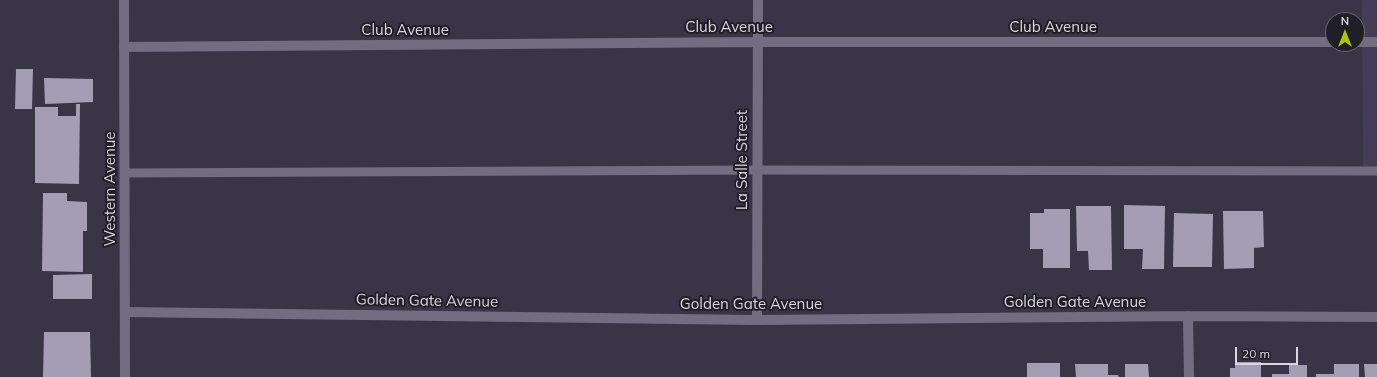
<!DOCTYPE html>
<html>
<head>
<meta charset="utf-8">
<style>
	body { margin:0 }
	#map { position:relative; width:1377px; height:377px; overflow:hidden; background:#3a3447; font-family:Mulish,sans-serif }
	canvas { display:block }
	.north { position:absolute; left:1325px; top:12px; width:40px; height:40px; box-sizing:border-box; background:#201e26; border:1px solid #6a6871; border-radius:50%; rotate:0deg; font-size:11px; font-weight:700; line-height:16px; text-align:center; color:#d9d6e2 }
	.north::after { content:''; display:block; margin:auto; width:14px; height:18px; background:#afc507; clip-path:polygon(50% 0,100% 100%,50% 72%,0 100%) }
	.scale { position:absolute; left:1235px; top:347px; width:63px; height:18px; box-sizing:border-box; border:2px solid #d9d6e2; border-top:0; padding-left:5px; font-size:12px; line-height:14px; white-space:nowrap; color:#d9d6e2; -webkit-text-stroke:3px #201e26; paint-order:stroke }
</style>
</head>
<body>
<div id="map">
<canvas width="1377" height="377"></canvas>
<div class="north">N</div>
<div class="scale">20 m</div>
</div>
<script>
const g = document.querySelector('canvas').getContext('2d');
g.lineJoin = 'round';
function fillPath(path, color) { g.fillStyle = color; g.fill(path, 'evenodd'); }
const poly = rows => new Path2D(rows.map(r => 'M' + r).join(''));
function strokePath(path, color, width, dash) { g.strokeStyle = color; g.lineWidth = width; g.lineCap = dash ? 'butt' : 'round'; g.setLineDash(dash || []); g.stroke(path); }
function drawText(font, color, halo, rows, align = 'center') {
  g.font = font + ' Mulish,sans-serif'; g.lineWidth = 4; g.setLineDash([]); g.textBaseline = 'middle'; g.strokeStyle = halo; g.fillStyle = color; for (const [text, x, y, turn = 0] of rows) {
    g.save(); g.translate(x, y); g.rotate((+turn || 0) * Math.PI / 180); g.textAlign = isNaN(turn) ? turn : align; if (halo) g.strokeText(text, 0, 0); g.fillText(text, 0, 0); g.restore();
  }
}
fillPath(poly([
	[1362,0,1377,0,1377,169,1363,169]
]), '#453d56');
fillPath(poly([
	[16,69,33,69,32,109,15,109],
	[44,78,93,79,93,102,45,104],
	[76,104,80,104,79,184,35,183,35,107,58,107,58,116,76,116],
	[43,193,67,193,67,201,87,202,87,231,83,231,83,272,42,271],
	[1124,205,1165,206,1164,269,1142,269,1143,249,1124,249],
	[1076,206,1111,206,1112,270,1089,270,1088,251,1077,251],
	[1044,209,1070,209,1070,268,1043,268,1043,249,1030,249,1030,213,1044,213],
	[1223,211,1263,211,1264,247,1254,248,1254,268,1224,269],
	[1174,213,1213,214,1212,267,1173,267],
	[92,274,92,299,53,299,53,275],
	[44,332,90,332,91,377,43,377],
	[1235,362,1261,362,1261,377,1230,377,1230,368,1235,368],
	[1027,363,1060,363,1060,377,1027,377],
	[1075,364,1108,364,1108,375,1118,375,1119,377,1076,377],
	[1125,364,1148,364,1149,377,1125,377],
	[1334,364,1359,364,1359,377,1316,377,1316,374,1334,374],
	[1364,364,1377,364,1377,377,1365,377],
	[1289,365,1307,365,1307,377,1272,377,1272,374,1289,374]
]), '#a49db4');
strokePath(poly([
	[125,173,757,170,1377,171]
]), '#736d82', 9);
strokePath(poly([
	[1357,42,1377,42],
	[124,47,757,42,1333,42],
	[125,312,757,320,1188,316,1377,317],
	[1188,316,1189,377],
	[757,320,758,0]
]), '#736d82', 10);
strokePath(poly([
	[124,0,125,377]
]), '#736d82', 10);
drawText('15px', '#d9d6e2', '#201e26', [
	["Club Avenue",729,27],
	["Club Avenue",1053,27],
	["Club Avenue",405,30],
	["La Salle Street",742,160,-90],
	["Western Avenue",110,189,-90],
	["Golden Gate Avenue",427,301,1],
	["Golden Gate Avenue",1075,302],
	["Golden Gate Avenue",751,304]
]);
</script>
</body>
</html>
